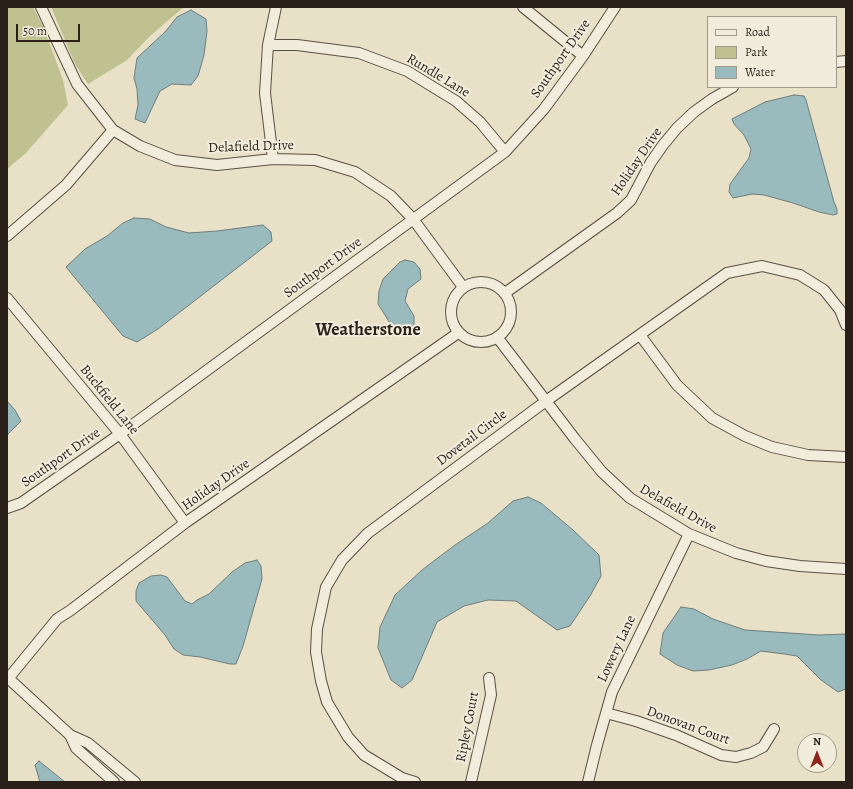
<!DOCTYPE html>
<html>
<head>
<meta charset="utf-8">
<style>
	body { margin:0 }
	#map { position:relative; width:853px; height:789px; overflow:hidden; background:#e9e1c7; font-family:Alegreya,serif }
	canvas { display:block }
	.frame { position:absolute; inset:0; border:8px solid #2b1f1a; pointer-events:none }
	.legend { position:absolute; left:707px; top:16px; width:130px; height:72px; box-sizing:border-box; background:#f1ecdb; border:1px solid #a29a8e; margin:0; padding:5px 7px; list-style:none; font-size:12px; color:#2b1f1a }
	.legend li { display:flex; align-items:center; gap:8px; height:20px }
	.legend b { width:20px; border:1px solid #a29a8e }
	.north { position:absolute; left:797px; top:733px; width:40px; height:40px; box-sizing:border-box; background:#f1ecdb; border:1px solid #a29a8e; border-radius:50%; rotate:0deg; font-size:11px; font-weight:700; line-height:16px; text-align:center; color:#2b1f1a }
	.north::after { content:''; display:block; margin:auto; width:14px; height:18px; background:#8f2418; clip-path:polygon(50% 0,100% 100%,50% 72%,0 100%) }
	.scale { position:absolute; left:16px; top:24px; width:64px; height:18px; box-sizing:border-box; border:2px solid #2b1f1a; border-top:0; padding-left:5px; font-size:12px; line-height:14px; white-space:nowrap; color:#2b1f1a; -webkit-text-stroke:3px #f1ecdb; paint-order:stroke }
</style>
</head>
<body>
<div id="map">
<canvas width="853" height="789"></canvas>
<div class="frame"></div>
<ul class="legend">
<li><b style="height:5px;background:#f1ecdb"></b>Road</li>
<li><b style="height:11px;background:#bfc190"></b>Park</li>
<li><b style="height:11px;background:#9abbbe"></b>Water</li>
</ul>
<div class="north">N</div>
<div class="scale">50 m</div>
</div>
<script>
const g = document.querySelector('canvas').getContext('2d');
g.lineJoin = 'round';
function fillPath(path, color) { g.fillStyle = color; g.fill(path, 'evenodd'); }
const poly = rows => new Path2D(rows.map(r => 'M' + r).join(''));
function strokePath(path, color, width, dash) { g.strokeStyle = color; g.lineWidth = width; g.lineCap = dash ? 'butt' : 'round'; g.setLineDash(dash || []); g.stroke(path); }
function drawText(font, color, halo, rows, align = 'center') {
  g.font = font + ' Alegreya,serif'; g.lineWidth = 4; g.setLineDash([]); g.textBaseline = 'middle'; g.strokeStyle = halo; g.fillStyle = color; for (const [text, x, y, turn = 0] of rows) {
    g.save(); g.translate(x, y); g.rotate((+turn || 0) * Math.PI / 180); g.textAlign = isNaN(turn) ? turn : align; if (halo) g.strokeText(text, 0, 0); g.fillText(text, 0, 0); g.restore();
  }
}
fillPath(poly([
	[7,7,33,7,43,26,63,80,68,105,26,153,7,169],
	[51,7,184,7,150,36,127,60,88,84,75,64]
]), '#bfc190');
const water = poly([
	[191,10,206,19,207,31,204,55,198,76,191,85,172,84,160,91,145,123,135,119,138,105,137,89,134,78,137,58,165,32,177,17,191,10],
	[794,95,804,96,806,100,834,202,837,209,837,214,833,215,819,212,793,203,764,195,752,194,733,198,729,192,730,184,749,158,751,149,744,135,734,124,732,119,765,102,794,95],
	[134,218,150,219,166,227,189,233,217,231,263,225,271,232,272,241,158,329,137,342,123,336,66,267,85,249,107,236,123,223,134,218],
	[405,260,414,262,420,269,421,279,408,289,405,301,414,316,414,330,410,336,402,336,390,323,378,304,379,291,383,279,400,262,405,260],
	[7,401,15,410,21,421,7,435,7,401],
	[528,497,541,503,573,530,599,555,601,576,590,596,570,626,557,630,516,601,488,600,464,606,437,622,412,680,402,688,391,680,378,648,380,627,395,595,422,570,455,545,488,523,513,501,528,497],
	[257,560,261,566,262,579,243,646,236,664,230,664,200,657,183,655,174,649,165,635,136,601,136,591,139,583,151,576,161,575,167,577,185,601,192,604,197,600,209,594,232,572,245,563,257,560],
	[681,607,694,609,713,619,745,630,819,635,846,634,846,689,838,692,821,680,797,656,784,654,761,651,747,659,732,665,709,670,693,671,677,665,660,654,663,633,681,607],
	[39,761,44,765,65,782,40,782,35,765,39,761]
]);
fillPath(water, '#9abbbe');
strokePath(water, '#6e7d7c', 1);
const minor = poly([
	[41,7,77,84,113,130,140,146,175,160,217,165,273,159,315,160,355,172,391,196,413,219,463,287],
	[523,7,583,56],
	[268,45,297,45,359,53,407,71,456,101,480,122,505,152],
	[836,62,846,61],
	[273,159,265,93,268,45,276,7],
	[7,236,66,185,113,130],
	'451 312a30 30 0 1 1 60 0a30 30 0 1 1-60 0Z',
	[505,293,617,213,631,200,651,162,663,145,677,128,694,112,712,99,733,87],
	[7,298,120,434,185,523],
	[640,335,677,385,712,418,745,436,772,447,808,455,846,457],
	[497,337,575,439,602,472,630,498,689,534,736,553,766,561,800,566,846,569],
	[7,508,21,503,120,434,505,152,544,109,583,56,615,7],
	[7,677,70,735,88,743,135,782],
	[7,680,57,619,71,610,185,523,458,333],
	[606,713,636,721,676,735,721,755,736,757,751,753,763,747,774,729],
	[70,735,76,748,114,782],
	[415,782,402,778,364,755,348,737,327,702,321,681,316,652,317,629,326,587,342,560,368,533,546,401,727,273,762,266,800,275,824,290,840,310,846,325],
	[471,782,491,695,489,678],
	[588,782,597,745,612,692,689,534]
]);
strokePath(minor, '#5a5045', 12);
strokePath(minor, '#f1ecdb', 10);
drawText('14px', '#2b1f1a', '#f1ecdb', [
	["Southport Drive",561,59,-55],
	["Rundle Lane",438,76,31],
	["Delafield Drive",251,147,-2],
	["Holiday Drive",637,162,-56],
	["Southport Drive",323,268,-36],
	["Buckfield Lane",109,400,51],
	["Dovetail Circle",472,438,-37],
	["Southport Drive",61,458,-35],
	["Holiday Drive",216,485,-35],
	["Delafield Drive",678,509,29],
	["Lowery Lane",617,649,-65],
	["Donovan Court",688,726,20],
	["Ripley Court",468,727,-79]
]);
drawText('bold 18px', '#2b1f1a', '#f1ecdb', [
	["Weatherstone",368,331]
]);
</script>
</body>
</html>
